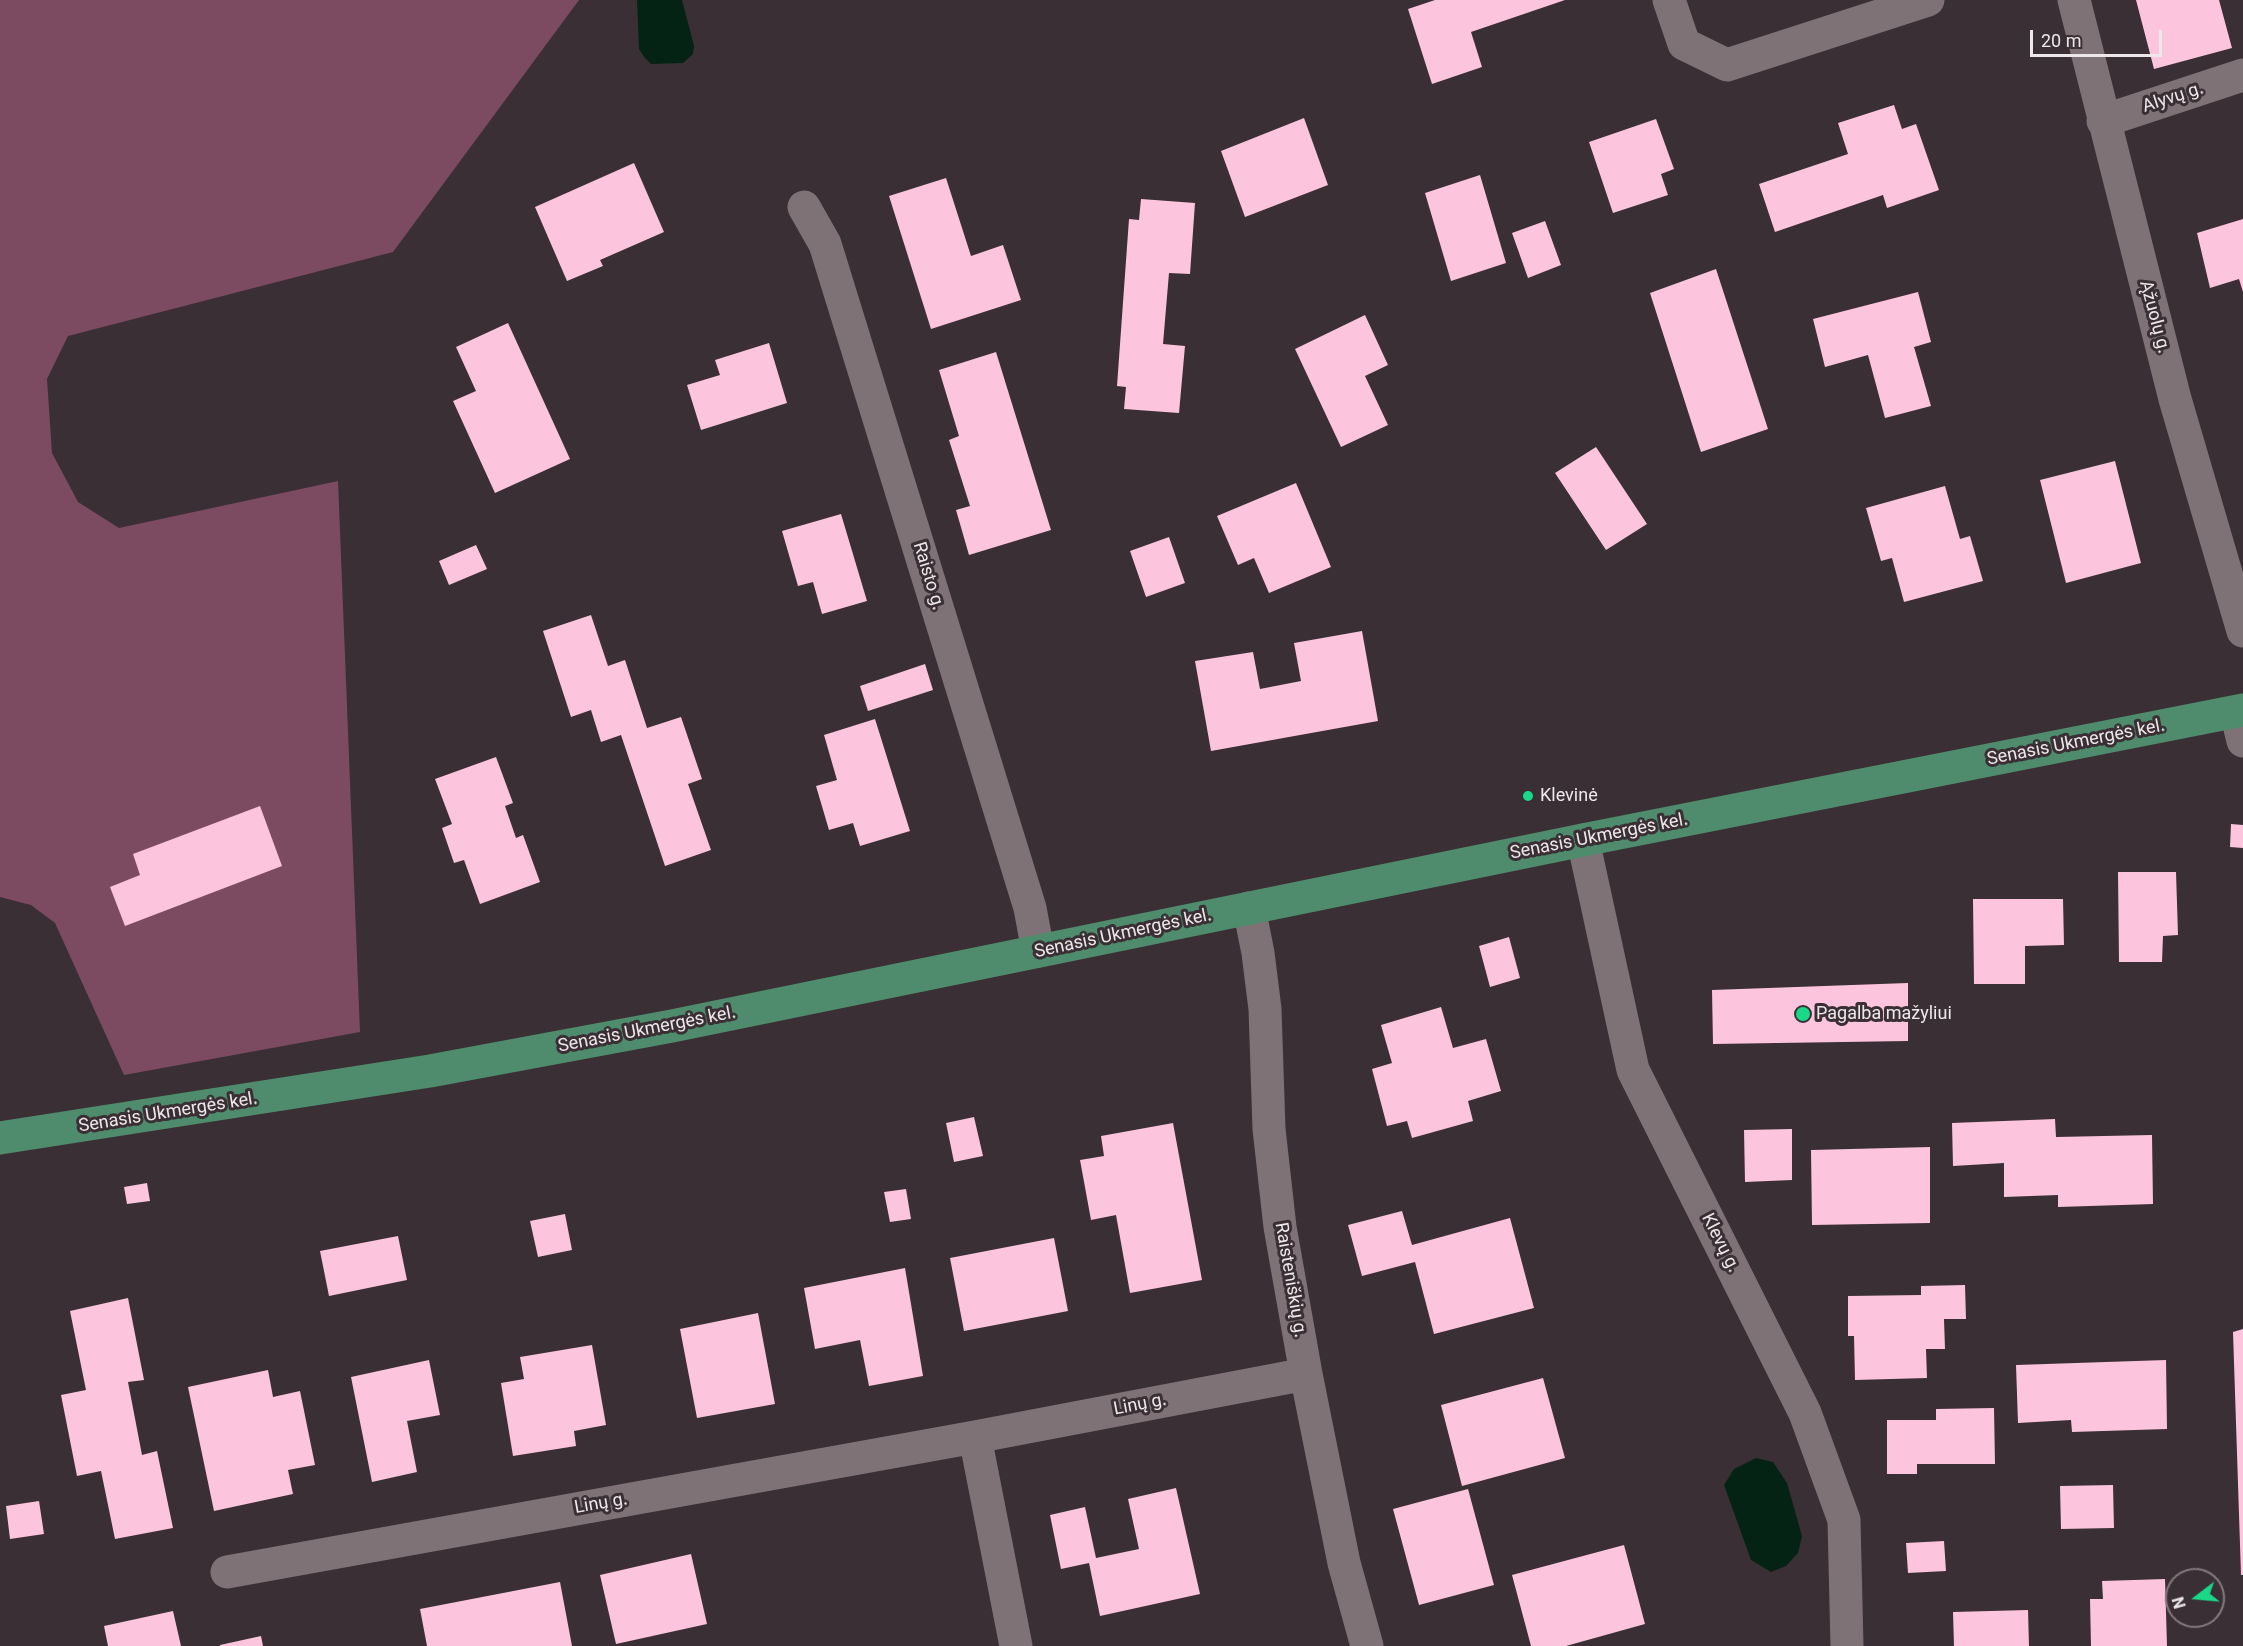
<!DOCTYPE html>
<html>
<head>
<meta charset="utf-8">
<style>
	body { margin:0 }
	#map { position:relative; width:2243px; height:1646px; overflow:hidden; background:#3a2f34; font-family:Roboto,sans-serif }
	canvas { display:block }
	.north { position:absolute; left:2165px; top:1568px; width:60px; height:60px; box-sizing:border-box; background:#3a2f34; border:2px solid #82797d; border-radius:50%; rotate:254deg; font-size:16px; font-weight:700; line-height:24px; text-align:center; color:#eee7ea }
	.north::after { content:''; display:block; margin:auto; width:21px; height:27px; background:#19d988; clip-path:polygon(50% 0,100% 100%,50% 72%,0 100%) }
	.scale { position:absolute; left:2030px; top:30px; width:132px; height:27px; box-sizing:border-box; border:3px solid #eee7ea; border-top:0; padding-left:8px; font-size:18px; line-height:21px; white-space:nowrap; color:#eee7ea; -webkit-text-stroke:4px #3a2f34; paint-order:stroke }
</style>
</head>
<body>
<div id="map">
<canvas width="2243" height="1646"></canvas>
<div class="north">N</div>
<div class="scale">20 m</div>
</div>
<script>
const g = document.querySelector('canvas').getContext('2d');
g.lineJoin = 'round';
function fillPath(path, color) { g.fillStyle = color; g.fill(path, 'evenodd'); }
const poly = rows => new Path2D(rows.map(r => 'M' + r).join(''));
function strokePath(path, color, width, dash) { g.strokeStyle = color; g.lineWidth = width; g.lineCap = dash ? 'butt' : 'round'; g.setLineDash(dash || []); g.stroke(path); }
function drawText(font, color, halo, rows, align = 'center') {
  g.font = font + ' Roboto,sans-serif'; g.lineWidth = 6; g.setLineDash([]); g.textBaseline = 'middle'; g.strokeStyle = halo; g.fillStyle = color; for (const [text, x, y, turn = 0] of rows) {
    g.save(); g.translate(x, y); g.rotate((+turn || 0) * Math.PI / 180); g.textAlign = isNaN(turn) ? turn : align; if (halo) g.strokeText(text, 0, 0); g.fillText(text, 0, 0); g.restore();
  }
}
fillPath(poly([
	[0,0,579,0,393,252,68,336,47,379,52,453,78,502,119,528,338,481,360,1032,124,1075,55,923,31,905,0,897]
]), '#7c4b62');
fillPath(poly([
	[637,0,682,0,694,46,693,54,683,63,651,64,645,58,639,49],
	[1756,1458,1773,1462,1787,1483,1802,1536,1798,1553,1786,1566,1771,1572,1751,1560,1724,1485,1734,1469]
]), '#052314');
fillPath(poly([
	[1435,0,1565,0,1471,32,1482,67,1432,84,1408,9],
	[2136,0,2219,0,2232,48,2154,69],
	[1894,105,1902,129,1916,124,1939,190,1887,208,1883,195,1775,232,1759,184,1848,154,1838,123],
	[1304,118,1328,185,1245,217,1221,151],
	[1656,119,1674,169,1661,174,1668,195,1613,213,1589,142],
	[634,163,664,232,600,260,603,266,567,281,535,207],
	[1480,175,1506,263,1451,281,1425,193],
	[946,178,971,256,1003,245,1021,300,931,329,889,196],
	[1141,199,1195,203,1190,274,1169,273,1163,344,1185,346,1179,413,1124,409,1126,387,1117,386,1129,219,1139,220],
	[2243,219,2243,292,2239,279,2210,288,2197,233],
	[1545,221,1561,265,1528,278,1512,233],
	[1716,269,1768,429,1701,452,1650,293],
	[1918,292,1931,342,1914,347,1931,406,1885,418,1868,355,1825,367,1813,319],
	[1365,315,1388,365,1365,376,1388,425,1341,447,1295,349],
	[508,323,570,459,495,493,453,401,476,391,456,347],
	[769,343,787,403,701,430,687,385,720,375,715,360],
	[996,352,1051,530,969,555,956,510,970,506,949,440,959,436,939,370],
	[1596,447,1647,524,1606,550,1555,473],
	[2115,461,2141,563,2066,583,2040,480],
	[1296,483,1331,567,1269,593,1254,558,1238,565,1217,516],
	[1945,486,1960,539,1970,536,1983,581,1904,602,1892,558,1881,561,1866,508],
	[841,514,867,601,822,614,813,582,798,586,782,531],
	[1169,537,1185,583,1146,597,1130,551],
	[476,545,487,569,449,585,439,561],
	[591,615,608,666,625,660,647,728,681,717,702,779,688,784,711,850,665,866,621,735,601,742,591,710,571,717,543,631],
	[1362,631,1378,721,1211,751,1195,661,1253,652,1260,689,1301,681,1294,643],
	[925,664,933,690,868,711,860,686],
	[875,719,910,831,860,846,853,823,829,830,816,786,837,780,824,735],
	[496,757,513,803,505,806,516,838,523,835,540,882,480,904,464,860,454,863,442,828,452,824,435,779],
	[260,806,282,866,125,926,110,887,140,875,133,854],
	[2231,824,2243,825,2243,848,2230,847],
	[2118,872,2176,872,2178,935,2163,936,2162,962,2119,962],
	[1973,899,2063,899,2064,945,2025,946,2025,984,1974,984],
	[1509,937,1520,978,1490,987,1479,946],
	[1908,983,1908,1041,1713,1044,1712,990],
	[1441,1007,1453,1048,1486,1039,1501,1091,1468,1101,1473,1121,1412,1138,1407,1121,1387,1126,1372,1069,1392,1063,1381,1025],
	[974,1117,983,1156,954,1162,946,1123],
	[2055,1119,2056,1137,2152,1135,2153,1204,2058,1207,2058,1195,2004,1197,2004,1163,1953,1166,1952,1123],
	[1173,1123,1202,1280,1130,1293,1116,1215,1091,1220,1080,1160,1104,1156,1101,1136],
	[1792,1129,1792,1180,1745,1182,1744,1130],
	[1930,1147,1930,1223,1812,1225,1811,1150],
	[147,1183,150,1201,127,1204,124,1187],
	[906,1189,911,1219,890,1222,884,1192],
	[1402,1211,1412,1245,1510,1218,1534,1308,1434,1334,1415,1262,1362,1276,1348,1225],
	[565,1214,572,1250,538,1257,530,1221],
	[398,1236,407,1280,329,1296,320,1251],
	[1054,1238,1068,1311,964,1331,950,1258],
	[905,1268,923,1376,869,1386,860,1340,815,1349,804,1288],
	[1965,1285,1966,1319,1944,1319,1945,1349,1926,1349,1927,1378,1855,1380,1854,1336,1848,1336,1848,1296,1921,1295,1921,1286],
	[128,1298,144,1380,128,1382,142,1455,157,1451,173,1528,115,1539,101,1471,77,1476,61,1395,86,1390,70,1311],
	[758,1313,775,1404,697,1418,680,1329],
	[2243,1329,2243,1575,2241,1575,2233,1332],
	[592,1345,606,1425,574,1431,576,1446,513,1456,501,1383,524,1379,520,1357],
	[429,1360,440,1415,407,1421,417,1472,372,1482,351,1377],
	[2166,1360,2167,1429,2072,1432,2071,1420,2018,1423,2016,1365],
	[268,1370,273,1397,300,1391,315,1465,288,1470,293,1494,214,1511,188,1387],
	[1543,1378,1565,1458,1462,1486,1441,1405],
	[1994,1408,1995,1464,1917,1464,1917,1474,1887,1474,1887,1420,1936,1420,1936,1409],
	[2113,1485,2114,1528,2061,1529,2060,1486],
	[1176,1488,1200,1594,1100,1616,1089,1563,1061,1569,1050,1515,1085,1507,1096,1558,1139,1549,1128,1499],
	[1468,1489,1494,1585,1419,1605,1393,1509],
	[39,1501,44,1534,10,1539,6,1506],
	[1944,1541,1946,1571,1908,1573,1906,1543],
	[1624,1545,1645,1624,1566,1646,1531,1646,1512,1575],
	[691,1554,707,1624,616,1644,600,1575],
	[2165,1579,2167,1646,2091,1646,2090,1599,2103,1599,2102,1581],
	[560,1582,572,1646,427,1646,420,1609],
	[2028,1610,2029,1646,1954,1646,1953,1612],
	[173,1611,181,1646,108,1646,104,1626],
	[261,1636,263,1646,220,1646,220,1645]
]), '#fcc5dd');
strokePath(poly([
	[1669,0,1684,44,1727,65,1928,0],
	[2074,0,2175,399,2243,631],
	[2103,121,2243,75],
	[804,207,825,244,1030,908,1038,951],
	[2236,712,2243,741],
	[1583,840,1633,1070,1805,1413,1844,1520,1847,1646],
	[1249,908,1258,953,1265,1009,1269,1129,1280,1227,1306,1374,1344,1563,1367,1646],
	[975,1437,1016,1646],
	[227,1572,975,1437,1306,1374]
]), '#7f7277', 33);
strokePath(poly([
	[0,1138,430,1071,672,1026,1583,840,2243,710]
]), '#4e8c6d', 33);
for (const [x, y, r, color] of [
	[1528,796,6,"#19d988"],
	[1803,1014,8,"#19d988"]
]) { const dot = new Path2D(); dot.arc(x, y, r, 0, 2 * Math.PI); g.fillStyle = color; g.fill(dot); strokePath(dot, '#3a2f34', 2); }
drawText('18px', '#eee7ea', '#3a2f34', [
	["Alyvų g.",2173,98,-18],
	["Ąžuolų g.",2154,317,75],
	["Raisto g.",928,576,73],
	["Senasis Ukmergės kel.",2076,743,-11],
	["Senasis Ukmergės kel.",1599,837,-11],
	["Senasis Ukmergės kel.",1123,934,-12],
	["Senasis Ukmergės kel.",647,1030,-11],
	["Senasis Ukmergės kel.",168,1113,-9],
	["Klevų g.",1720,1243,63],
	["Raisteniškių g.",1290,1280,80],
	["Linų g.",1140,1405,-11],
	["Linų g.",601,1504,-10]
]);
drawText('18px', '#eee7ea', '#3a2f34', [
	["Klevinė",1540,796],
	["Pagalba mažyliui",1816,1014]
], 'left');
</script>
</body>
</html>
